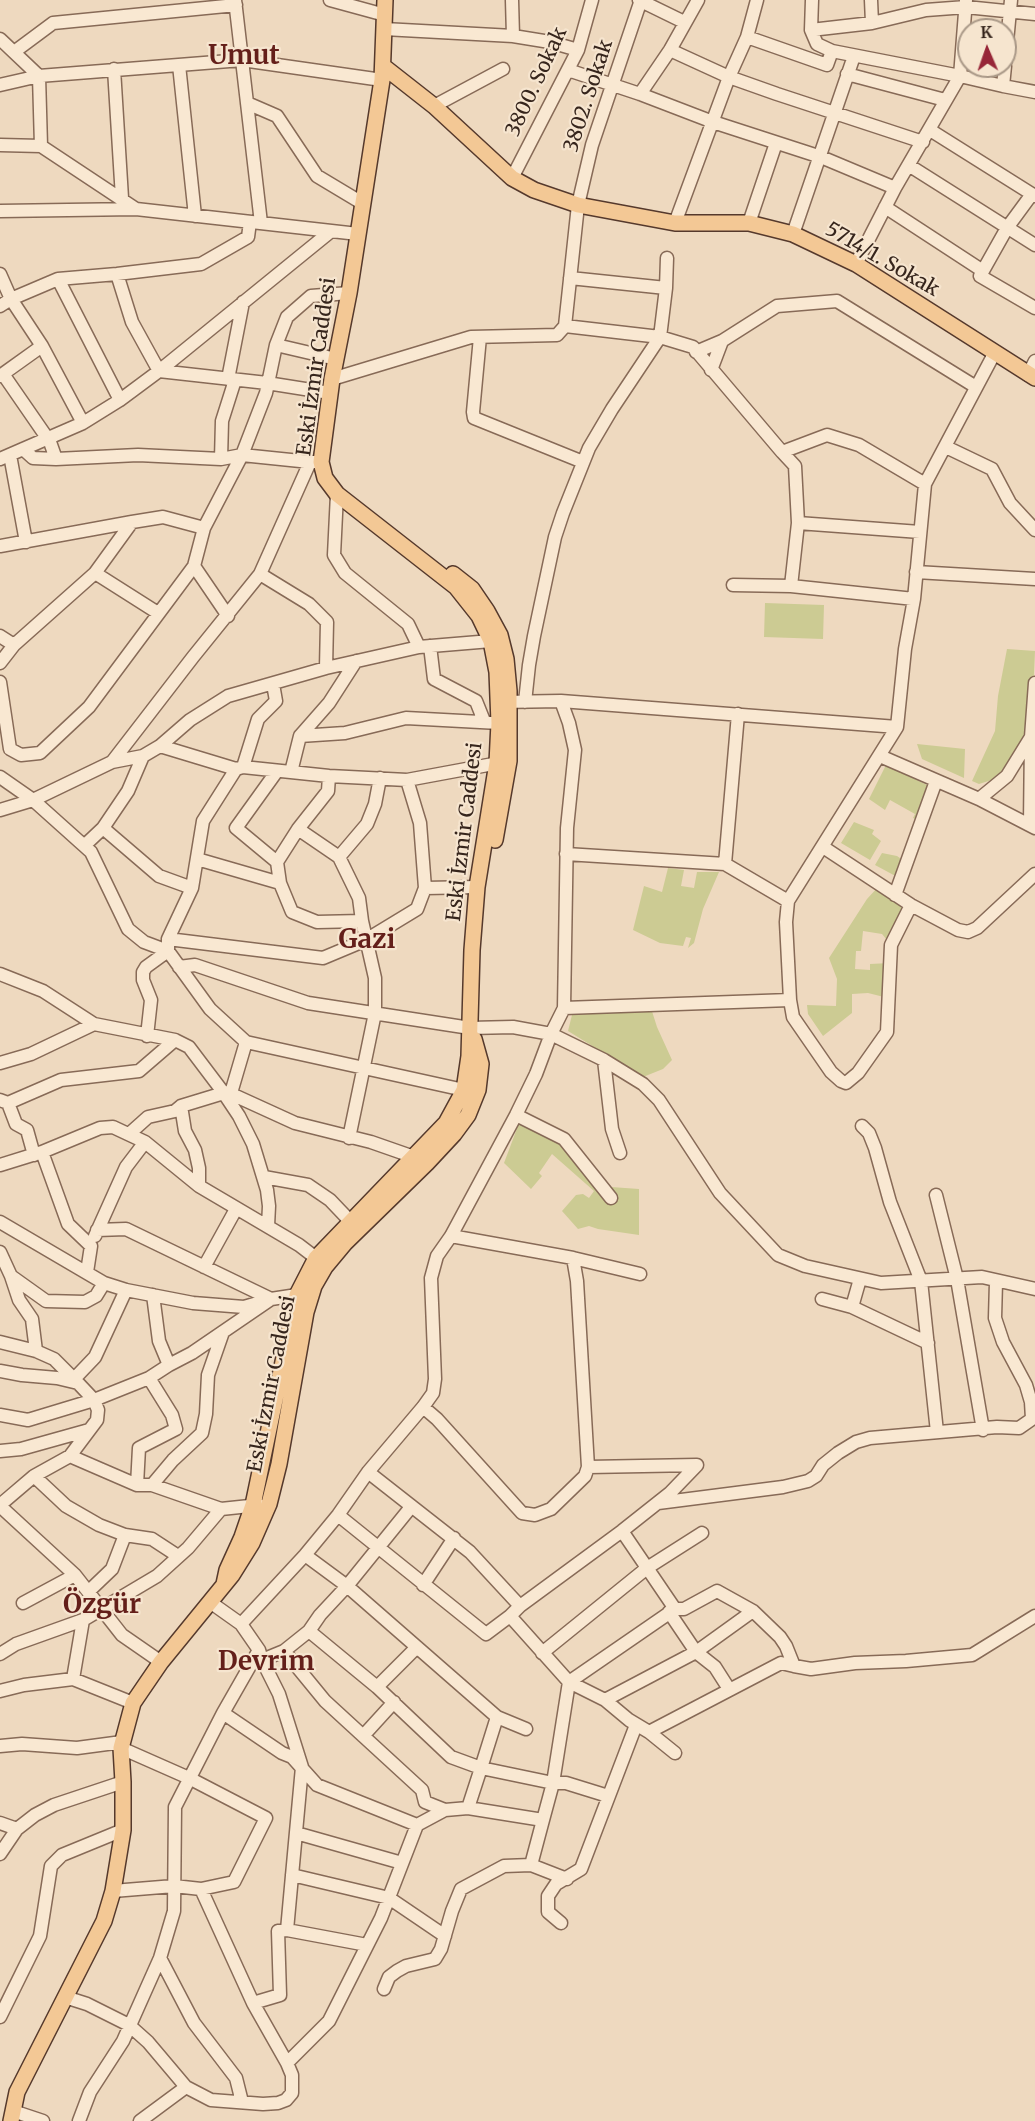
<!DOCTYPE html>
<html>
<head>
<meta charset="utf-8">
<style>
	body { margin:0 }
	#map { position:relative; width:1035px; height:2121px; overflow:hidden; background:#eed9bf; font-family:Merriweather,serif }
	canvas { display:block }
	.north { position:absolute; left:957px; top:18px; width:60px; height:60px; box-sizing:border-box; background:#f6e5cf; border:2px solid #a99887; border-radius:50%; rotate:358deg; font-size:16px; font-weight:700; line-height:24px; text-align:center; color:#36251c }
	.north::after { content:''; display:block; margin:auto; width:21px; height:27px; background:#972638; clip-path:polygon(50% 0,100% 100%,50% 72%,0 100%) }
</style>
</head>
<body>
<div id="map">
<canvas width="1035" height="2121"></canvas>
<div class="north">K</div>
</div>
<script>
const g = document.querySelector('canvas').getContext('2d');
g.lineJoin = 'round';
function fillPath(path, color) { g.fillStyle = color; g.fill(path, 'evenodd'); }
const poly = rows => new Path2D(rows.map(r => 'M' + r).join(''));
function strokePath(path, color, width, dash) { g.strokeStyle = color; g.lineWidth = width; g.lineCap = dash ? 'butt' : 'round'; g.setLineDash(dash || []); g.stroke(path); }
function drawText(font, color, halo, rows, align = 'center') {
  g.font = font + ' Merriweather,serif'; g.lineWidth = 4.5; g.setLineDash([]); g.textBaseline = 'middle'; g.strokeStyle = halo; g.fillStyle = color; for (const [text, x, y, turn = 0] of rows) {
    g.save(); g.translate(x, y); g.rotate((+turn || 0) * Math.PI / 180); g.textAlign = isNaN(turn) ? turn : align; if (halo) g.strokeText(text, 0, 0); g.fillText(text, 0, 0); g.restore();
  }
}
fillPath(poly([
	[765,603,824,605,823,639,764,637],
	[1007,649,1035,651,1031,737,1001,777,979,784,972,781,995,731,998,696],
	[917,744,965,749,964,778,922,759],
	[886,765,929,786,922,821,913,818,915,814,890,800,885,810,869,799],
	[854,822,874,830,872,834,881,841,870,860,841,843],
	[882,853,897,856,907,863,901,879,875,865],
	[668,868,684,870,681,886,694,888,697,872,719,872,703,909,694,943,688,948,691,938,686,937,683,946,660,943,633,930,644,886,662,892],
	[878,887,911,905,891,945,882,934,863,931,861,951,856,951,855,969,870,970,870,964,890,963,888,998,868,993,852,994,852,1013,823,1036,808,1014,807,1005,836,1006,837,979,829,958,867,899],
	[650,1005,657,1027,672,1060,663,1069,643,1077,568,1031,574,1007],
	[521,1118,564,1139,611,1197,611,1187,639,1189,639,1235,598,1229,589,1226,578,1229,562,1211,576,1195,583,1194,589,1198,594,1191,552,1154,539,1173,542,1176,531,1189,504,1163]
]), '#cccb93');
const minor = poly([
	[235,0,261,223],
	[330,0,385,15],
	[512,0,513,36],
	[639,0,684,22],
	[812,0,811,30,817,44,832,51,960,76,1003,86],
	[871,0,872,23],
	[384,29,513,36,550,42,578,50],
	[811,30,872,23,926,10,966,7,1035,14],
	[747,37,827,65,832,51],
	[0,39,39,76,41,146],
	[670,50,729,77,777,94,923,142],
	[14,52,53,23,236,5],
	[1005,63,1011,0],
	[179,65,195,216],
	[1005,66,1003,86,1035,92],
	[114,69,122,198],
	[568,70,640,94,713,122,821,157,895,188],
	[847,74,945,100],
	[0,85,39,76,242,60,382,80],
	[640,94,670,50,698,0],
	[247,103,277,116,317,176,362,203],
	[434,106,503,69],
	[930,130,1035,196],
	[0,145,41,146,136,209,358,234],
	[910,166,1035,245],
	[512,178,578,50,592,0],
	[1032,194,1007,228,980,276,1035,308],
	[885,207,983,271],
	[0,211,136,209],
	[675,223,729,77,747,37,757,0],
	[749,223,776,143],
	[793,234,854,56],
	[856,264,895,188,960,76,966,0],
	[0,274,11,299,42,346,83,423],
	[117,274,132,322,159,371,267,383,330,393],
	[570,278,666,288],
	[58,279,120,400],
	[0,306,11,299,58,279,117,274,201,264,248,237,250,222],
	[565,326,660,337,666,288,667,258],
	[480,337,473,412,474,418,583,462],
	[276,345,336,359],
	[696,352,722,341,777,306,837,301,976,387],
	[711,370,722,341],
	[3,374,50,442,56,459],
	[1028,375,1035,361],
	[0,376,42,346],
	[228,379,243,302],
	[332,379,471,337,557,335,565,326,578,205,592,145,641,0],
	[946,447,992,469,1010,503,1035,530],
	[23,449,33,458,56,459,138,455,221,459,242,455,310,462],
	[782,452,795,466,798,523,791,586],
	[10,455,26,542],
	[0,459,83,423,120,400,159,371,330,232],
	[221,459,222,421,235,380],
	[337,494,334,555,345,573,408,624,419,647],
	[798,523,920,532],
	[0,546,132,522],
	[194,566,228,616],
	[916,572,1035,579],
	[95,573,158,613],
	[260,574,309,604,327,622,326,668],
	[733,585,791,586,914,599],
	[0,636,14,645],
	[430,646,434,679,476,701,484,721],
	[0,663,14,645,95,573,132,522,163,517,204,528,242,455,266,393,276,345,287,317,311,296,349,293],
	[0,682,10,749,21,755,40,753,89,707,194,566,204,528],
	[500,702,561,701,897,727],
	[525,702,529,665,534,636,555,537,563,513,589,448,612,409,660,337,693,347,782,452,827,435,859,445,925,484],
	[300,736,329,703,356,661],
	[1031,737,1007,776,979,799,1035,828],
	[160,746,236,769,243,767,329,776,407,780,504,762],
	[880,756,979,799],
	[112,762,193,657,260,574,310,462,321,462],
	[243,767,258,719,276,701,273,684],
	[277,771,236,828,277,862],
	[291,772,300,736,345,733,406,718,499,723],
	[329,776,328,791,298,829,277,862,280,883,292,912,317,922,362,921],
	[0,777,33,800,112,762,143,756,160,746,190,720,228,696,326,668,419,647,491,641],
	[407,780,420,823,425,888],
	[0,810,33,800,91,852,128,929,144,942,168,951,210,1009,246,1042,231,1093],
	[1030,824,1031,737,1035,683],
	[103,828,159,876,192,888],
	[298,829,339,857,359,898,362,921,375,978,375,1013,349,1138],
	[85,845,103,828,128,791,143,756],
	[823,847,911,905,958,930,968,932,977,928,1035,874],
	[566,854,725,864,788,901,786,922,790,1000,793,1017,831,1072,841,1081,846,1083,858,1073,887,1032,891,945,911,905],
	[339,857,367,824,375,804,380,778],
	[197,859,280,883],
	[725,864,738,714],
	[895,895,936,781],
	[788,901,897,727,905,649,914,599,925,484,994,354],
	[168,939,323,958,366,940,417,909,425,888,477,887],
	[179,967,195,965,308,1003,470,1028,513,1027,551,1034,604,1060,643,1084,659,1100,720,1193,778,1255,805,1266,881,1283,982,1277,1035,1289],
	[0,974,43,991,94,1024,175,1040,189,1047,223,1092,239,1116,253,1144,267,1190,269,1206,268,1226],
	[564,1008,790,1000],
	[147,1036,151,1000,143,980,143,972,146,967,168,951,168,939,192,888,203,821,236,769],
	[246,1042,464,1090],
	[604,1060,612,1129,620,1153],
	[0,1063,31,1054,94,1024],
	[0,1100,8,1103,16,1124,27,1130,34,1155],
	[8,1103,61,1080,139,1071,175,1040],
	[181,1106,185,1131,195,1150,199,1168,199,1186],
	[516,1115,564,1139,611,1198],
	[862,1126,869,1133,875,1148,890,1202,921,1281,937,1432],
	[129,1134,148,1117,175,1111,181,1106,227,1092,295,1123,371,1142,414,1157],
	[42,1152,68,1224,91,1246,87,1272],
	[0,1165,42,1152,100,1128,113,1127,145,1142,199,1186,299,1245,316,1258],
	[264,1177,308,1185,330,1200,350,1221],
	[936,1195,957,1279,983,1430],
	[0,1222,104,1283,126,1290,193,1303,244,1307,261,1302],
	[97,1230,126,1229,271,1299],
	[95,1236,126,1167,145,1142],
	[451,1236,573,1258,640,1274],
	[0,1252,11,1276,19,1300,32,1319,36,1351],
	[204,1267,236,1209],
	[11,1276,46,1301,85,1302,96,1296,104,1283],
	[153,1295,159,1341,169,1365],
	[822,1299,852,1307,928,1343],
	[852,1307,860,1279],
	[0,1342,36,1351,54,1359,78,1383],
	[0,1371,22,1375,57,1378,78,1383,94,1400,98,1410,97,1420,70,1456],
	[75,1378,95,1357,126,1290],
	[423,1407,437,1419,522,1513,535,1515,551,1509,585,1476,588,1467,577,1281,573,1258],
	[0,1415,28,1420,94,1400,149,1378,169,1365,192,1353,271,1299,297,1295],
	[0,1451,21,1449,89,1430],
	[588,1467,697,1465],
	[368,1472,470,1552,520,1606,510,1616,569,1682,605,1700,629,1720,649,1732,675,1753],
	[34,1476,66,1506,99,1525,125,1535,152,1539,178,1556],
	[137,1485,139,1448,176,1429,172,1415,149,1378],
	[152,1485,173,1460,202,1433,206,1414,208,1375,223,1332],
	[658,1503,783,1487,808,1481,816,1476,823,1465,838,1453,856,1442,870,1438,997,1427,1019,1428,1032,1419,1031,1402,1026,1385,1003,1342,995,1318,996,1282],
	[0,1505,34,1476,70,1456,137,1485,152,1485,221,1509,259,1505],
	[0,1506,75,1575,122,1635,161,1662],
	[338,1515,486,1634,510,1616],
	[622,1531,675,1609],
	[305,1555,347,1586,497,1717,526,1729],
	[423,1585,454,1538],
	[89,1591,112,1569,125,1535],
	[210,1602,241,1624,259,1650,262,1660,279,1694,302,1767,287,1930,278,1931,280,1995,253,2003],
	[23,1603,75,1575],
	[520,1606,622,1531,670,1493,697,1465],
	[669,1612,696,1652,715,1667,729,1689],
	[241,1624,305,1555,338,1515,368,1472,423,1407,433,1393,435,1379,431,1278,437,1256,451,1236,516,1115,536,1074,551,1034,564,1008,567,828,575,750,569,723,561,701],
	[309,1631,377,1687,451,1757,481,1768,468,1808],
	[284,1651,325,1701,422,1790,425,1802,445,1810],
	[542,1653,647,1568,702,1533],
	[0,1654,16,1644,83,1620,157,1576,188,1548,221,1509],
	[262,1660,284,1651,309,1631,320,1615,347,1586,411,1507],
	[73,1679,83,1620],
	[377,1687,417,1647],
	[0,1691,24,1685,73,1679,133,1703],
	[605,1700,696,1652,753,1611],
	[223,1713,282,1753,292,1757,317,1785,417,1825,445,1810,468,1808,543,1820,553,1783,569,1682,675,1609,684,1609,717,1591,753,1611,780,1637,786,1646,794,1666,811,1669,855,1663,906,1661,972,1655,1035,1616],
	[497,1717,481,1768,553,1783,566,1783,608,1796],
	[649,1732,781,1663,794,1666],
	[363,1736,394,1702],
	[0,1746,22,1744,77,1748,122,1742],
	[543,1820,531,1865,567,1879],
	[0,1823,17,1829],
	[296,1833,402,1863],
	[0,1854,17,1829,35,1815,54,1805,123,1782],
	[292,1875,389,1898,445,1936],
	[113,1891,174,1886,201,1889,234,1882,266,1818,189,1778,121,1748],
	[561,1923,548,1912,548,1896,556,1884,581,1869,636,1725],
	[287,1930,367,1945],
	[160,1958,194,2023,236,2078,242,2102],
	[384,1989,389,1977,397,1971,406,1966,435,1959,441,1949,452,1911,461,1889,504,1866,531,1865],
	[65,1997,87,2004,129,2025,148,2042,186,2087],
	[0,2017,40,1936,51,1866,62,1855,123,1830],
	[287,2063,329,2021,381,1918,417,1825],
	[13,2111,43,2121],
	[79,2121,90,2092,123,2041,160,1958,174,1911,175,1807,223,1713,259,1650],
	[140,2121,186,2087,211,2100,263,2104,278,2103,286,2100,292,2093,292,2075,287,2063,253,2003,201,1889]
]);
const major = poly([
	[383,66,434,106,512,178,534,190,578,205,675,223,749,223,793,234,856,264,1035,378],
	[453,574,472,589,487,611,500,635,506,659,509,691,509,761,495,840],
	[224,1584,227,1570,242,1537,253,1505,297,1295,316,1258,446,1123,464,1090,469,1056,472,950,477,887,497,763,499,723,497,672,491,641,479,616,456,587,337,494,325,478,321,462,332,379,349,293,382,80,385,0],
	[11,2121,17,2092,104,1921,113,1891,123,1830,123,1782,121,1748,133,1703,161,1662,232,1575,252,1543,269,1504,279,1464,306,1312,314,1286,325,1267,345,1243,427,1163,454,1134,468,1115,478,1090,481,1064,474,1039]
]);
strokePath(minor, '#876a57', 15);
strokePath(major, '#55392c', 18);
strokePath(minor, '#f9e8d2', 12);
strokePath(major, '#f3c895', 15);
drawText('20px', '#36251c', '#f6e5cf', [
	["3800. Sokak",537,82,-65],
	["3802. Sokak",589,96,-72],
	["5714/1. Sokak",882,260,30],
	["Eski İzmir Caddesi",317,367,-82],
	["Eski İzmir Caddesi",465,832,-83],
	["Eski İzmir Caddesi",272,1384,-79]
]);
drawText('bold 26px', '#641f1a', '#f6e5cf', [
	["Umut",244,57],
	["Gazi",367,941],
	["Özgür",102,1606],
	["Devrim",266,1663]
]);
</script>
</body>
</html>
